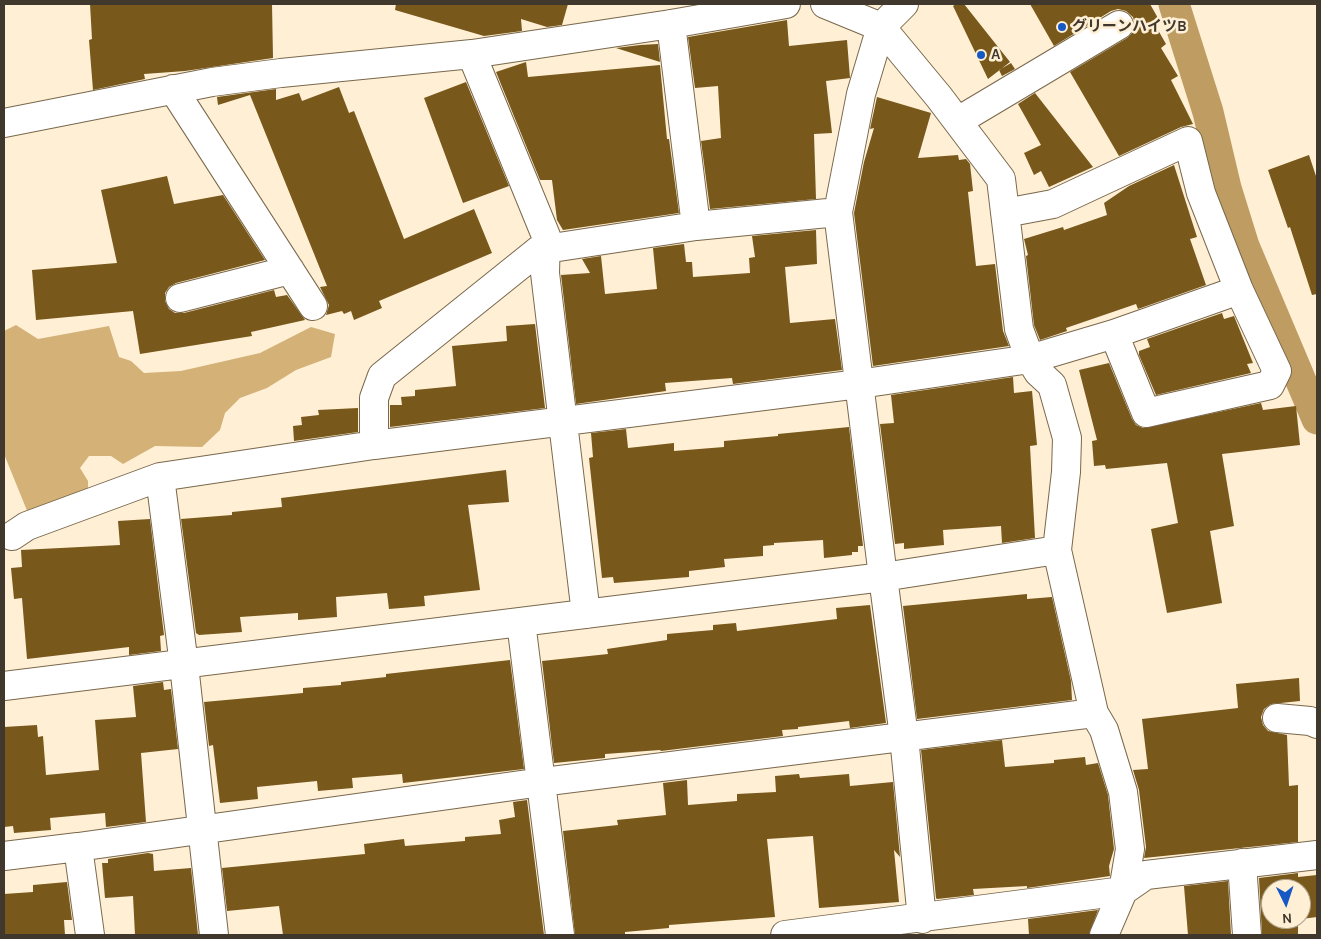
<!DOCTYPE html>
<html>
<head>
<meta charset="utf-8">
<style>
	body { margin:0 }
	#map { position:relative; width:1321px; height:939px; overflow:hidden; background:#feefd5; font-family:Karla,sans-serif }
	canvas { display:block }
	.frame { position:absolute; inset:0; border:5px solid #40382c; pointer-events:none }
	.north { position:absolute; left:1261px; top:879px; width:50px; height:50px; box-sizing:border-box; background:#feefd5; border:1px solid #b2a691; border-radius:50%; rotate:176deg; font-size:14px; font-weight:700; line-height:20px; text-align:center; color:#40382c }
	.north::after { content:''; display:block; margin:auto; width:18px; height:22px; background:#1659c4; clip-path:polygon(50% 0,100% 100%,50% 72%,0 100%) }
</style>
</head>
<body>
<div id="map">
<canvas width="1321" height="939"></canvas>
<div class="frame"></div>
<div class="north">N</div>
</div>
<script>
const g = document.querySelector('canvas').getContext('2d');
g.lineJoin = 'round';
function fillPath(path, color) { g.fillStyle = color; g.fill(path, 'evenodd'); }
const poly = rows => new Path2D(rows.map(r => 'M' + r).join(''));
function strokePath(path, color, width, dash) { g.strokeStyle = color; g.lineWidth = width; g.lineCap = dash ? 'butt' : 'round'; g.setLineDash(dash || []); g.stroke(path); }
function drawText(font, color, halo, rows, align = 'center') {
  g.font = font + ' Karla,"Noto Sans JP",sans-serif'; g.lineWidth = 5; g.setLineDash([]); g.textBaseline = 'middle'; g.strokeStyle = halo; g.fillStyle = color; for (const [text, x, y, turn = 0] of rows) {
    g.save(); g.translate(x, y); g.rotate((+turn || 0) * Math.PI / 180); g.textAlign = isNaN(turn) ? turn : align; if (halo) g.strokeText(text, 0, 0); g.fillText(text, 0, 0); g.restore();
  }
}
fillPath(poly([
	[16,325,38,339,109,326,119,357,131,361,144,373,181,371,260,353,311,327,335,334,331,357,296,370,267,388,240,398,225,413,220,430,202,447,155,446,123,464,111,456,89,456,80,468,88,481,88,494,28,513,4,454,4,331]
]), '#d4b176');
strokePath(poly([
	[1174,4,1208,112,1226,188,1244,246,1317,419]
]), '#bf9d62', 31);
fillPath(poly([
	[90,4,272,4,273,58,185,71,144,74,145,79,93,90,89,40,92,39],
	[396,4,568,4,562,25,547,27,521,19,522,31,484,36,395,10],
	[956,4,964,4,1010,62,988,79,953,6],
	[1030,4,1150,4,1159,20,1154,23,1166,44,1161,48,1178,76,1171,80,1193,124,1181,127,1119,156,1070,72,1127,38,1133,32,1135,24,1133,17,1126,11,1118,9,1111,11,1054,46],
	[787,20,789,46,847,40,850,78,826,81,832,133,814,134,816,199,710,209,701,141,721,138,718,86,695,88,688,37],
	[658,44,660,62,616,48,640,45],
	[526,62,528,77,660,65,667,139,669,139,679,213,563,230,557,220,552,180,540,180,496,72],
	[1011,63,1015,69,1002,76,999,70],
	[466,82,509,186,463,203,424,98],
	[339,87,349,113,354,111,404,239,474,209,492,253,379,301,382,308,354,320,351,311,344,314,342,311,326,315,329,305,320,287,327,286,250,95,218,105,217,97,276,89,276,100,299,93,302,101],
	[1035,93,1093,167,1049,187,1041,171,1034,175,1024,153,1041,145,1018,104],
	[877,97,931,113,918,158,958,155,959,160,966,159,970,164,973,191,968,192,976,266,995,264,1003,331,1009,346,873,366,854,213,864,162,874,128,870,129],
	[1309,155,1317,179,1317,294,1312,295,1290,227,1288,228,1268,170],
	[1174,165,1197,237,1190,239,1206,285,1138,309,1136,304,1066,328,1067,331,1040,340,1034,325,1026,256,1028,255,1024,239,1063,227,1064,230,1107,215,1104,203,1129,186],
	[167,176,174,204,223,195,265,260,176,283,169,287,165,293,165,301,169,309,175,313,184,313,274,290,276,297,287,295,305,320,251,332,252,336,140,354,133,311,36,320,32,270,117,263,101,190],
	[816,230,817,264,785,267,790,323,835,319,842,370,733,384,732,378,665,383,666,391,576,404,561,275,590,273,582,259,601,256,605,294,657,289,653,248,684,244,686,262,692,262,693,277,750,273,749,258,755,257,752,236],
	[1222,313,1224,319,1234,316,1253,363,1247,364,1251,373,1156,395,1139,355,1139,351,1150,347,1147,339],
	[535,324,545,408,390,427,390,405,402,405,401,397,415,396,415,390,456,386,452,346,507,341,506,326],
	[1109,363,1132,419,1136,425,1143,428,1261,403,1263,410,1296,406,1300,445,1222,454,1234,526,1210,531,1222,603,1167,613,1151,529,1178,523,1167,463,1106,469,1105,465,1094,466,1092,441,1097,440,1079,370],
	[1013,377,1014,393,1032,391,1037,445,1030,446,1035,538,1002,543,1001,526,943,530,944,545,904,549,904,543,895,544,880,424,894,423,891,395],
	[358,408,358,432,294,441,293,426,302,425,301,417,319,415,318,410],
	[849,427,863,546,858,546,858,552,852,552,852,555,824,558,823,540,774,543,774,545,763,546,763,556,724,559,725,567,689,571,689,577,614,583,613,577,602,578,589,458,593,457,591,433,626,429,628,448,674,443,674,451,724,447,724,441,778,436,778,434],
	[506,470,509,502,468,505,480,590,424,596,425,606,389,609,387,593,336,597,337,617,298,620,298,613,240,617,242,632,199,635,196,633,181,519,232,515,232,512,282,507,281,498],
	[150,519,164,635,160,636,161,651,129,655,129,647,27,659,22,598,14,599,11,568,22,567,21,550,120,545,118,521],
	[1027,594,1027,599,1052,597,1071,681,1072,700,917,719,903,606],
	[870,605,886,723,850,728,849,721,798,727,798,729,782,730,783,736,661,751,660,750,605,754,605,758,554,763,542,661,608,654,607,649,667,640,667,634,713,630,713,625,736,623,737,631,837,619,836,608],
	[510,660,524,769,403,783,402,774,352,778,353,788,318,791,317,781,257,787,258,799,220,803,213,745,209,746,204,702,303,693,303,688,341,685,341,682,386,677,386,674],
	[1299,678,1300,701,1271,704,1264,709,1261,717,1263,725,1268,731,1287,735,1289,786,1298,785,1298,842,1144,858,1146,847,1139,790,1133,770,1148,769,1142,719,1238,708,1236,684],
	[163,682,164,690,171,689,178,749,141,753,146,822,106,827,105,813,50,818,51,830,14,833,13,826,4,827,4,727,37,725,38,737,43,736,46,775,99,770,95,720,136,717,133,686],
	[1002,740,1005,767,1054,763,1054,760,1085,757,1086,765,1098,763,1108,795,1114,849,1109,866,1110,876,1027,888,1027,886,973,889,974,895,937,899,936,898,921,750],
	[799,774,800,778,849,774,850,786,893,782,900,857,894,850,899,902,819,908,813,836,767,839,775,917,669,925,669,928,625,932,625,935,575,935,563,831,618,825,617,820,666,815,663,783,687,780,688,805,737,801,737,794,776,792,775,776],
	[527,800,544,935,283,935,279,906,227,911,222,868,365,854,364,844,404,839,405,846,465,841,465,837,501,834,499,820,515,817,513,802],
	[148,853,153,854,154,871,191,868,198,935,135,935,133,896,105,898,102,863,108,863,108,859],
	[1298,873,1298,877,1317,875,1317,917,1301,919,1301,889,1271,889,1271,919,1298,919,1298,935,1262,935,1259,878],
	[1228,881,1231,935,1188,935,1184,886],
	[67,882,72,920,64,920,65,935,4,935,4,894,33,892,33,885],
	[1098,910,1089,935,1029,935,1028,919]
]), '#78581b');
const minor = poly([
	[825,4,881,27,939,97,1001,179,1019,329,1030,359,1038,372,1052,385,1067,438,1066,472,1057,550,1094,713,1104,730,1123,792,1130,849,1123,891,1104,935],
	[671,24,696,226],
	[476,65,546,236,545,273,586,614],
	[173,89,313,306],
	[958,121,1119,25],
	[4,123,212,82,281,73,472,54,671,24,786,4],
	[180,298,290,270],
	[1114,334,1239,290],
	[374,445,374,398,382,376,539,250,696,226,838,212],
	[12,536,27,526,160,477],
	[521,622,560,935],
	[4,686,883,577,838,212,861,94,881,27,904,4],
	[1277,718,1310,721,1317,724],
	[4,856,78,847],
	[1242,863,1247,935],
	[922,919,904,737,883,577,1057,550],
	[90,935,78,847,542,782,1094,713],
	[214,935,184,665,160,477,374,445,859,384,1030,359,1114,334,1146,413,1270,385,1277,371,1239,290,1201,193,1188,141,1053,204,1005,213],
	[785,935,1123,891,1146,875,1317,855]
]);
strokePath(minor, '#79684c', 30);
strokePath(minor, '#fff', 28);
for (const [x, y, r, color] of [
	[1062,27,5,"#1659c4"],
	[981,55,5,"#1659c4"]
]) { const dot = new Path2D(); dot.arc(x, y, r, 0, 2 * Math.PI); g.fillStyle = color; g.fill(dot); strokePath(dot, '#feefd5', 2); }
drawText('bold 15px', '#40382c', '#feefd5', [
	["グリーンハイツB",1072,27],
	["A",991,55]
], 'left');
</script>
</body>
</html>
